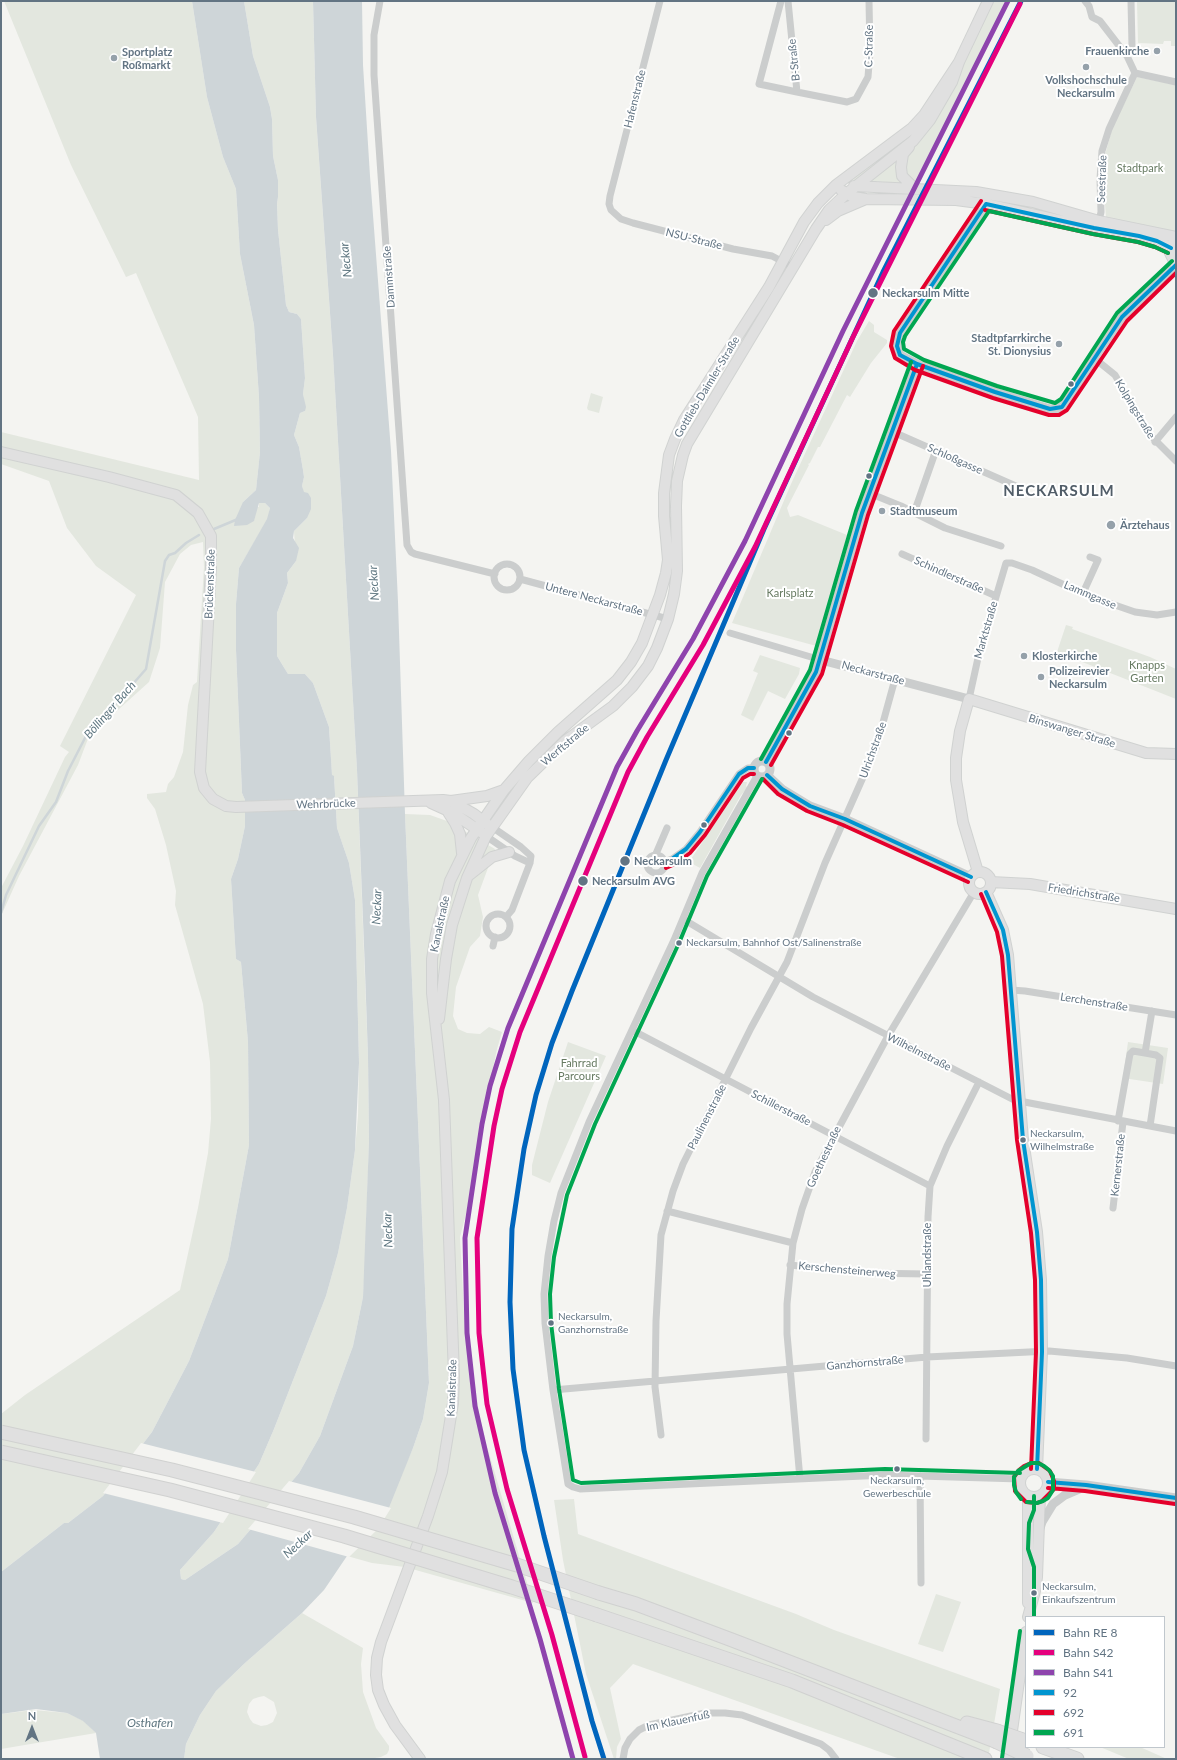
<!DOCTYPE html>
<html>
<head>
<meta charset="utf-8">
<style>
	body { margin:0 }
	#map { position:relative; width:1177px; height:1760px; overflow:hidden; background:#f4f4f1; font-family:Lato,sans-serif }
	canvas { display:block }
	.frame { position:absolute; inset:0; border:2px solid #627483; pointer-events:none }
	.legend { position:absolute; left:1025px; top:1616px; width:140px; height:132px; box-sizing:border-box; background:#fff; border:1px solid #c0c7cd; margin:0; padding:5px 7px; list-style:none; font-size:12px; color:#627483 }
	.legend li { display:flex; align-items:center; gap:8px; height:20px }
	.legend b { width:20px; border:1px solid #c0c7cd }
	.north { position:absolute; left:12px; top:1708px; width:40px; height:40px; -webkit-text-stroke:3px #fff; paint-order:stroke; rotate:0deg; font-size:11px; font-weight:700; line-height:16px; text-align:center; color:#627483 }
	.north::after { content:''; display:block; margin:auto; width:14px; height:18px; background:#627483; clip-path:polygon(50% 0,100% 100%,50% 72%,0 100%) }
</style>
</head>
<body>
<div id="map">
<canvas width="1177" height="1760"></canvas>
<div class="frame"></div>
<ul class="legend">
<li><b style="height:5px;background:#0065bd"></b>Bahn RE 8</li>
<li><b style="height:5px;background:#e5007d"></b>Bahn S42</li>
<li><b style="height:5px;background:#8e44ad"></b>Bahn S41</li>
<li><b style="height:5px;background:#0095d0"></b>92</li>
<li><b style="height:5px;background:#e4002b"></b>692</li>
<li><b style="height:5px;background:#00a651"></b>691</li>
</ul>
<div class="north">N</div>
</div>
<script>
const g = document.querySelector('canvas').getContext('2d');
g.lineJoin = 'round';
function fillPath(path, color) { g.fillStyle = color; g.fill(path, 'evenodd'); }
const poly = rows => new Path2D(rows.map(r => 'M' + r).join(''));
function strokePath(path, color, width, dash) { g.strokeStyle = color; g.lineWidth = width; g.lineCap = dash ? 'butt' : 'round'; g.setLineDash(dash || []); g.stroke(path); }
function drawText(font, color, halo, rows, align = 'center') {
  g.font = font + ' Lato,sans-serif'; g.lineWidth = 4; g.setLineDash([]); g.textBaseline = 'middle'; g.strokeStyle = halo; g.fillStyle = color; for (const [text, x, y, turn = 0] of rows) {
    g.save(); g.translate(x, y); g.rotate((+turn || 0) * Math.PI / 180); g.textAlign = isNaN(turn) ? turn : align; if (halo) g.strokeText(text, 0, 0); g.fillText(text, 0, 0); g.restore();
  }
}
fillPath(poly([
	[4,1,192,1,207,97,223,157,236,189,240,254,254,325,259,397,260,452,256,490,243,502,259,507,259,503,265,503,270,508,268,519,239,568,236,604,236,650,242,793,245,800,245,826,238,859,231,879,236,959,241,962,248,1042,249,1145,228,1259,189,1361,152,1432,103,1496,68,1523,64,1523,1,1572,1,1414,25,1395,180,1290,198,1208,208,1153,211,1119,210,1062,203,1004,175,905,176,891,166,845,155,809,147,798,147,794,166,792,168,784,174,777,183,752,188,705,193,685,197,682,204,567,203,542,191,545,180,554,165,582,160,648,149,682,89,736,78,765,19,876,1,916,1,888,23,846,65,757,69,752,60,746,136,595,96,566,67,528,49,481,1,464,1,432,199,480,198,417,136,273,126,277,71,165],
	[244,1,313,1,316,117,333,355,357,770,368,1057,369,1141,365,1266,363,1297,353,1346,320,1436,299,1473,238,1544,185,1580,181,1579,180,1570,214,1532,259,1464,274,1429,326,1296,338,1253,347,1208,355,1150,358,1116,359,1063,355,900,349,863,337,828,334,776,332,776,329,727,313,683,305,674,288,674,277,656,277,613,288,583,287,573,296,561,294,531,307,518,302,486,304,477,303,470,299,447,294,435,300,413,305,411,303,394,305,378,301,319,297,314,289,312,286,305,278,230,277,204,278,197,278,180,273,156,272,119,270,107,253,56],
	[986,1,1008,1,930,161,916,184,840,179,910,126,952,68],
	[1137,1,1176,1,1176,46,1171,46,1171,41,1164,41,1163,44,1138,43],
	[1137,77,1176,85,1176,233,1106,217,1103,178,1105,155,1112,129],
	[869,321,874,325,874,332,887,340,887,343,871,363,850,397,847,395,820,447,818,447,810,463,808,464,809,465,787,508,790,517,798,515,847,535,820,647,732,623,791,484,857,341],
	[591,393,603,397,599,413,588,410,587,408],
	[1066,625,1073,627,1072,629,1150,657,1176,669,1176,699,1057,652],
	[760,655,800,668,799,674,785,699,768,691,753,721,741,715,758,673,753,671],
	[743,782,747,782,746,786,748,788,741,795,700,868,689,862],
	[405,814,430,815,447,821,495,849,478,895,483,917,480,936,470,947,456,987,453,1016,458,1029,467,1033,480,1034,489,1027,502,1032,497,1049,485,1107,467,1210,460,1237,464,1313,481,1426,533,1603,405,1567,372,1563,347,1556,377,1528,413,1448,423,1419,429,1383],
	[568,1042,606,1056,550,1183,532,1175,532,1165,548,1102],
	[1128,1042,1168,1048,1163,1084,1123,1078],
	[574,1499,578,1534,796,1614,834,1630,1000,1689,988,1759,900,1759,633,1664,610,1688,621,1739,617,1747,616,1759,614,1759,586,1674,563,1560,554,1500],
	[936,1594,961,1602,943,1652,918,1644],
	[302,1613,363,1648,361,1664,363,1692,376,1728,389,1746,389,1750,387,1754,381,1757,369,1759,184,1759,186,1744,200,1715,216,1691,245,1663],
	[264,1696,274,1702,277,1713,273,1722,267,1725,261,1726,253,1723,250,1719,247,1712,249,1704,253,1699,259,1697],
	[34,1710,67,1713,84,1721,96,1733,1,1749,1,1714],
	[1100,1747,1140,1747,1167,1759,1129,1759]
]), '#e3e7df');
fillPath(poly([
	[192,1,244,1,253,56,270,107,272,119,273,156,278,180,278,197,277,204,278,230,286,305,289,312,297,314,301,319,305,378,303,394,306,407,305,411,300,413,294,435,299,447,303,470,304,477,302,486,304,492,308,493,311,498,311,509,307,518,294,531,293,538,299,548,296,561,287,573,288,583,277,613,277,656,288,674,305,674,313,683,329,727,332,775,334,776,337,828,349,863,355,900,359,1063,355,1150,347,1208,338,1253,326,1296,274,1429,259,1464,214,1532,180,1570,181,1579,185,1580,238,1544,299,1473,320,1436,353,1346,363,1297,369,1141,368,1057,365,971,357,770,333,355,316,117,313,1,362,1,363,65,370,176,391,451,398,602,405,814,429,1383,423,1419,413,1448,388,1510,377,1528,347,1556,324,1590,302,1613,245,1663,216,1691,200,1715,186,1744,184,1759,100,1759,96,1733,83,1721,67,1713,36,1709,1,1714,1,1572,64,1523,68,1523,103,1496,152,1432,189,1361,228,1259,249,1145,248,1042,241,962,236,959,231,879,238,859,245,826,245,800,242,793,236,650,236,604,239,568,267,519,270,508,265,503,259,503,254,521,247,525,234,526,235,520,243,502,256,490,260,452,259,397,254,325,240,254,236,189,223,157,207,97]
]), '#ced5d8');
fillPath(poly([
	[141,1443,256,1472,223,1523,103,1493],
	[289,1481,391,1508,378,1529,349,1557,248,1529]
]), '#f4f4f1');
strokePath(poly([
	[214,529,238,519],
	[1,913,6,895,39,826,56,802,68,771,86,736,111,709,146,669,165,561,169,555,175,553,186,543,199,535]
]), '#ced5d8', 2.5);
const secondary = poly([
	[909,147,903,154,901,167,902,176,915,189],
	[854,186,976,192,1033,202,1099,221,1176,237],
	[841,190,853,197,866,199,956,200,986,204,1094,228,1139,236,1157,241,1171,248],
	[826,220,838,211,866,199],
	[1173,243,1170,253,1176,265],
	[1,452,109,477,176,495,198,513,211,536,211,568,200,772,204,788,213,799,226,806,236,807,443,800,451,801,474,814,487,824],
	[451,801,487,796,504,790],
	[431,803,453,813,481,832],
	[448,812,455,823,460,834,462,853],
	[978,872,963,822,956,780,956,758,960,731,969,699,1146,753,1176,754],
	'969 883a11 11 0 1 1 22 0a11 11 0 1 1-22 0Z',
	[468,876,492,857,509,852],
	[991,882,1030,884,1176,909],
	[986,892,1003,930,1008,955,1023,1140,1037,1232,1041,1280,1042,1352,1037,1469],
	[439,1019,446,959,452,925,467,878,486,836,527,778,565,741,613,706,632,687,648,666,657,648,668,619,674,594,677,571,676,506,677,481,683,455,687,444,816,229,829,210,846,194,913,141,930,120,952,82,959,62,988,1],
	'1020 1483a14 14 0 1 1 28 0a14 14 0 1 1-28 0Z',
	[1028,1496,1028,1603],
	[1028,1617,1035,1591,1037,1577,1040,1496],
	[420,1759,395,1725,384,1705,378,1690,376,1675,377,1658,381,1642,428,1516,442,1472,453,1403,454,1376,444,1100,432,993,432,959,436,934,450,881,471,838,504,790,529,761,558,732,617,680,631,662,642,643,660,595,666,573,668,560,664,516,664,493,669,455,675,439,684,420,769,287,804,222,818,203,836,185,912,128,924,115,959,62],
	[1008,1759,1026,1632]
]);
const motorway = poly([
	[599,1593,636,1604,732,1640,995,1741],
	[597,1615,792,1681,985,1759],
	[967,1723,997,1731],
	[1043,1747,1077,1759]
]);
strokePath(secondary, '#d0d2d1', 12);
strokePath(motorway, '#d0d1d0', 15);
strokePath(poly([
	[380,1,374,35,374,75,407,545,411,552,415,554,495,574],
	[660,1,610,196,609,204,611,210,621,219,633,223,733,249,772,256,787,264],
	[781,1,759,84,797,92,788,1],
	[1085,1,1089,6,1092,17,1100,21,1127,56,1135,73],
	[1127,56,1132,46,1131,1],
	[1135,73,1176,82],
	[797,92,847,102,856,99,868,77,870,52,869,1],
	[1094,221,1099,221,1101,212,1100,179,1102,151,1109,129,1135,73],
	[1094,358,1115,375,1149,434,1176,461],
	[891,431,1018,487],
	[1155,442,1176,417],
	[869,493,901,506,945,528,1001,546],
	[914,513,936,450],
	[902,554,996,596],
	'494 577a13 13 0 1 1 26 0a13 13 0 1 1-26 0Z',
	[520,579,668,619],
	[1083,593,1098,560,1090,557],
	[730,633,821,660],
	[969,699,978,658,1006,563,1012,563,1032,570,1086,595,1135,612,1157,615,1176,612],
	[757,776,702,873,674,940,589,1122,561,1193,554,1221,548,1256,544,1294,545,1323,553,1390,568,1484,573,1487,580,1489,885,1475,1020,1479],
	[492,827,521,847,531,856,530,863,512,910,506,917],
	[486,836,515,856,530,863],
	'647 864a9 9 0 1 1 18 0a9 9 0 1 1-18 0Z',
	[655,856,667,828],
	[664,862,672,859,686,849,700,832,739,774,748,768,754,768],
	'486 926a12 12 0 1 1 24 0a12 12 0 1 1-24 0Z',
	[683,919,813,997,1014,1100,1176,1131],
	[493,946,495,937],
	[1011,990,1025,991,1176,1015],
	[632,1030,930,1186],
	[1145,1053,1152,1011],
	[1118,1121,1130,1054,1133,1051,1145,1053,1156,1055,1160,1058,1150,1126],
	[1113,1208,1123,1122],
	[667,1211,793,1243],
	[790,1265,864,1273,927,1274],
	[553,1390,927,1357,1049,1351,1127,1358,1176,1366],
	[661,1435,655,1387,656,1321,661,1235,673,1191,683,1164,751,1028,787,962,825,863,876,748,895,679],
	[926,1439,928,1217,930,1186,947,1146,979,1082],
	[920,1476,921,1583],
	[800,1479,787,1334,787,1304,793,1243,802,1209,815,1172,888,1036,974,892],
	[623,1759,625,1748,630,1739,639,1730,649,1725,705,1713,725,1713,742,1715,821,1744,829,1750,836,1759]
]), '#cbcdcd', 7);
strokePath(poly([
	[991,199,986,204,898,336,897,346,900,355,917,364,995,392,1050,409,1057,409,1065,403,1094,358,1122,317,1176,265],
	[821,660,969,699],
	'754 769a8 8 0 1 1 16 0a8 8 0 1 1-16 0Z',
	[766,762,816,672,862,513,917,364],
	[767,775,782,789,810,806,845,819,971,877],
	[1048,1482,1086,1485,1176,1498],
	[1040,1528,1042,1522,1053,1504,1065,1495,1086,1486]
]), '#cbcdcd', 9);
strokePath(secondary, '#e0e0e0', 10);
strokePath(motorway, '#e0e0e0', 13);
const motorwayBridge = poly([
	[1,1432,172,1470,354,1517,517,1565,599,1593],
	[1,1452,170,1490,344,1536,512,1587,597,1615],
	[997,1731,1026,1741],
	[995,1741,1027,1756]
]);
strokePath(motorwayBridge, '#d0d1d0', 15, []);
strokePath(motorwayBridge, '#e0e0e0', 13);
strokePath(poly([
	[986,204,900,333,897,346,900,355,917,364,995,392,1050,409,1062,407,1122,317,1176,265],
	[986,204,1094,228,1139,236,1157,241,1171,248],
	[766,762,816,672,862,513,917,364],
	[767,775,782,789,810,806,845,819,971,877],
	[664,862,672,859,686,849,700,832,739,774,748,768,754,768],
	[986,892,1003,930,1008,955,1023,1140,1037,1232,1041,1280,1042,1352,1037,1469],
	[1048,1482,1086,1485,1176,1498]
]), '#0095d0', 4);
strokePath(poly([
	[981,201,894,331,891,346,895,358,915,370,993,398,1049,415,1059,415,1067,410,1127,321,1176,273],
	[985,210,1093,234,1138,242,1155,247,1168,253],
	[771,765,822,674,868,515,923,366],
	[763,779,778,794,807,811,843,825,968,882],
	[666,868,675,864,690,853,705,835,743,778,750,774,754,774],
	[981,894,997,932,1002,956,1017,1140,1031,1233,1035,1280,1036,1352,1031,1469],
	[1048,1488,1085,1491,1175,1504],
	[1025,1501,1015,1491,1014,1477,1019,1470,1024,1466,1031,1463,1039,1463,1050,1471,1054,1481,1054,1489,1042,1501,1037,1503,1026,1502]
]), '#e4002b', 4);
strokePath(poly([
	[1168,253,1155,247,1138,242,1093,234,989,211,905,336,903,342,904,349,924,360,997,386,1055,403,1061,399,1117,313,1172,261],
	[761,759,810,670,856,511,911,362],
	[762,779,707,876,679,943,595,1124,567,1195,554,1257,550,1294,551,1323,559,1389,573,1480,581,1483,885,1469,1020,1473],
	[1034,1496,1034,1510,1029,1523,1028,1549,1034,1567,1034,1617],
	[1021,1499,1016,1492,1014,1485,1014,1477,1018,1471,1031,1463,1038,1463,1044,1466,1049,1470,1053,1476,1053,1490,1048,1498,1043,1501,1037,1503,1027,1502],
	[1002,1758,1020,1631]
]), '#00a651', 4);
strokePath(poly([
	[604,1759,592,1721,544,1536,524,1450,513,1369,510,1302,512,1229,524,1149,536,1095,552,1043,572,991,666,760,764,529,883,272,1021,1]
]), '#0065bd', 5);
strokePath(poly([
	[585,1757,552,1635,507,1489,487,1404,479,1333,477,1238,494,1126,502,1089,520,1032,628,772,647,737,703,645,755,547,853,337,1020,4]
]), '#e5007d', 5);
strokePath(poly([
	[573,1759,540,1639,495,1493,475,1406,467,1333,465,1238,482,1124,490,1086,508,1028,617,767,637,731,693,639,745,541,843,331,1008,1]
]), '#8e44ad', 5);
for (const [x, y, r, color] of [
	[1157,51,4,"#95a1aa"],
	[114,58,4,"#95a1aa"],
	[1086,67,4,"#95a1aa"],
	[873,293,5.5,"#627483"],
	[1059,344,4,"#95a1aa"],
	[1071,384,3.5,"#627483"],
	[869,476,3.5,"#627483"],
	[882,511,4,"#95a1aa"],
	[1111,525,5,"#95a1aa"],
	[1024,656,4,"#95a1aa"],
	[1041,677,4,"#95a1aa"],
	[789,733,3.5,"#627483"],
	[704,825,3.5,"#627483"],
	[625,861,5.5,"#627483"],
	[583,881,5.5,"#627483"],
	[679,943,3.5,"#627483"],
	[1023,1140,3.5,"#627483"],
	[551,1323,3.5,"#627483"],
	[897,1469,3.5,"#627483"],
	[1034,1593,3.5,"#627483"]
]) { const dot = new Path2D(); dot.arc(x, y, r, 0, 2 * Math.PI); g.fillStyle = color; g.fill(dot); strokePath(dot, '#fff', 1.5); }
drawText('10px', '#627483', '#fff', [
	["Neckarsulm, Bahnhof Ost/Salinenstraße",686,943],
	["Neckarsulm,",1030,1134],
	["Wilhelmstraße",1030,1147],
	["Neckarsulm,",558,1317],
	["Ganzhornstraße",558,1330],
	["Neckarsulm,",897,1481,"center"],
	["Gewerbeschule",897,1494,"center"],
	["Neckarsulm,",1042,1587],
	["Einkaufszentrum",1042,1600]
], 'left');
drawText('11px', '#627483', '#fff', [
	["C-Straße",869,46,-89],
	["B-Straße",794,60,-96],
	["Hafenstraße",635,99,-76],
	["Seestraße",1102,179,-88],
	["NSU-Straße",694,239,14],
	["Dammstraße",389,277,-94],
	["Gottlieb-Daimler-Straße",707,387,-59],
	["Kolpingstraße",1135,409,59],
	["Schloßgasse",955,459,24],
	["Schindlerstraße",949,575,24],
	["Brückenstraße",210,584,-88],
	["Lammgasse",1090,595,23],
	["Untere Neckarstraße",594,599,15],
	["Marktstraße",986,630,-74],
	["Neckarstraße",873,673,15],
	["Binswanger Straße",1072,731,17],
	["Werftstraße",565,745,-40],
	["Ulrichstraße",873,750,-70],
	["Wehrbrücke",326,804,-2],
	["Friedrichstraße",1084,893,9],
	["Kanalstraße",440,924,-78],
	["Lerchenstraße",1094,1002,9],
	["Wilhelmstraße",919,1052,27],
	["Schillerstraße",781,1108,27],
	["Paulinenstraße",707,1117,-63],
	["Goethestraße",824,1157,-65],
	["Kernerstraße",1118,1165,-84],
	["Uhlandstraße",927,1255,-90],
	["Kerschensteinerweg",847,1270,5],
	["Ganzhornstraße",865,1363,-5],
	["Kanalstraße",452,1388,-88],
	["Im Klauenfuß",678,1721,-12]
]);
drawText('bold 11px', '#627483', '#fff', [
	["Frauenkirche",1149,51,"right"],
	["Sportplatz",122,52],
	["Roßmarkt",122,65],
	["Volkshochschule",1086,80,"center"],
	["Neckarsulm",1086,93,"center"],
	["Stadtpfarrkirche",1051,338,"right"],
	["St. Dionysius",1051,351,"right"],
	["Stadtmuseum",890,511],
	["Ärztehaus",1120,525],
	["Klosterkirche",1032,656],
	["Polizeirevier",1049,671],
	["Neckarsulm",1049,684]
], 'left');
drawText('11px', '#667a61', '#fff', [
	["Stadtpark",1140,168],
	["Karlsplatz",790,593],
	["Knapps",1147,665],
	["Garten",1147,678],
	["Fahrrad",579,1063],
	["Parcours",579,1076]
]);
drawText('bold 11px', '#627483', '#fff', [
	["Neckarsulm Mitte",882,293],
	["Neckarsulm",634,861],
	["Neckarsulm AVG",592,881]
], 'left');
drawText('italic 12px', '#5e7680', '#fff', [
	["Neckar",346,260,-96],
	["Neckar",374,583,-94],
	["Böllinger Bach",110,710,-49],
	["Neckar",377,907,-88],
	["Neckar",388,1230,-92],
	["Neckar",298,1544,-43],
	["Osthafen",150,1723]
]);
g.letterSpacing = '1px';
drawText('bold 15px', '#515d68', '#fff', [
	["NECKARSULM",1059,491]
]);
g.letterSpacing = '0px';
</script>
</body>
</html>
